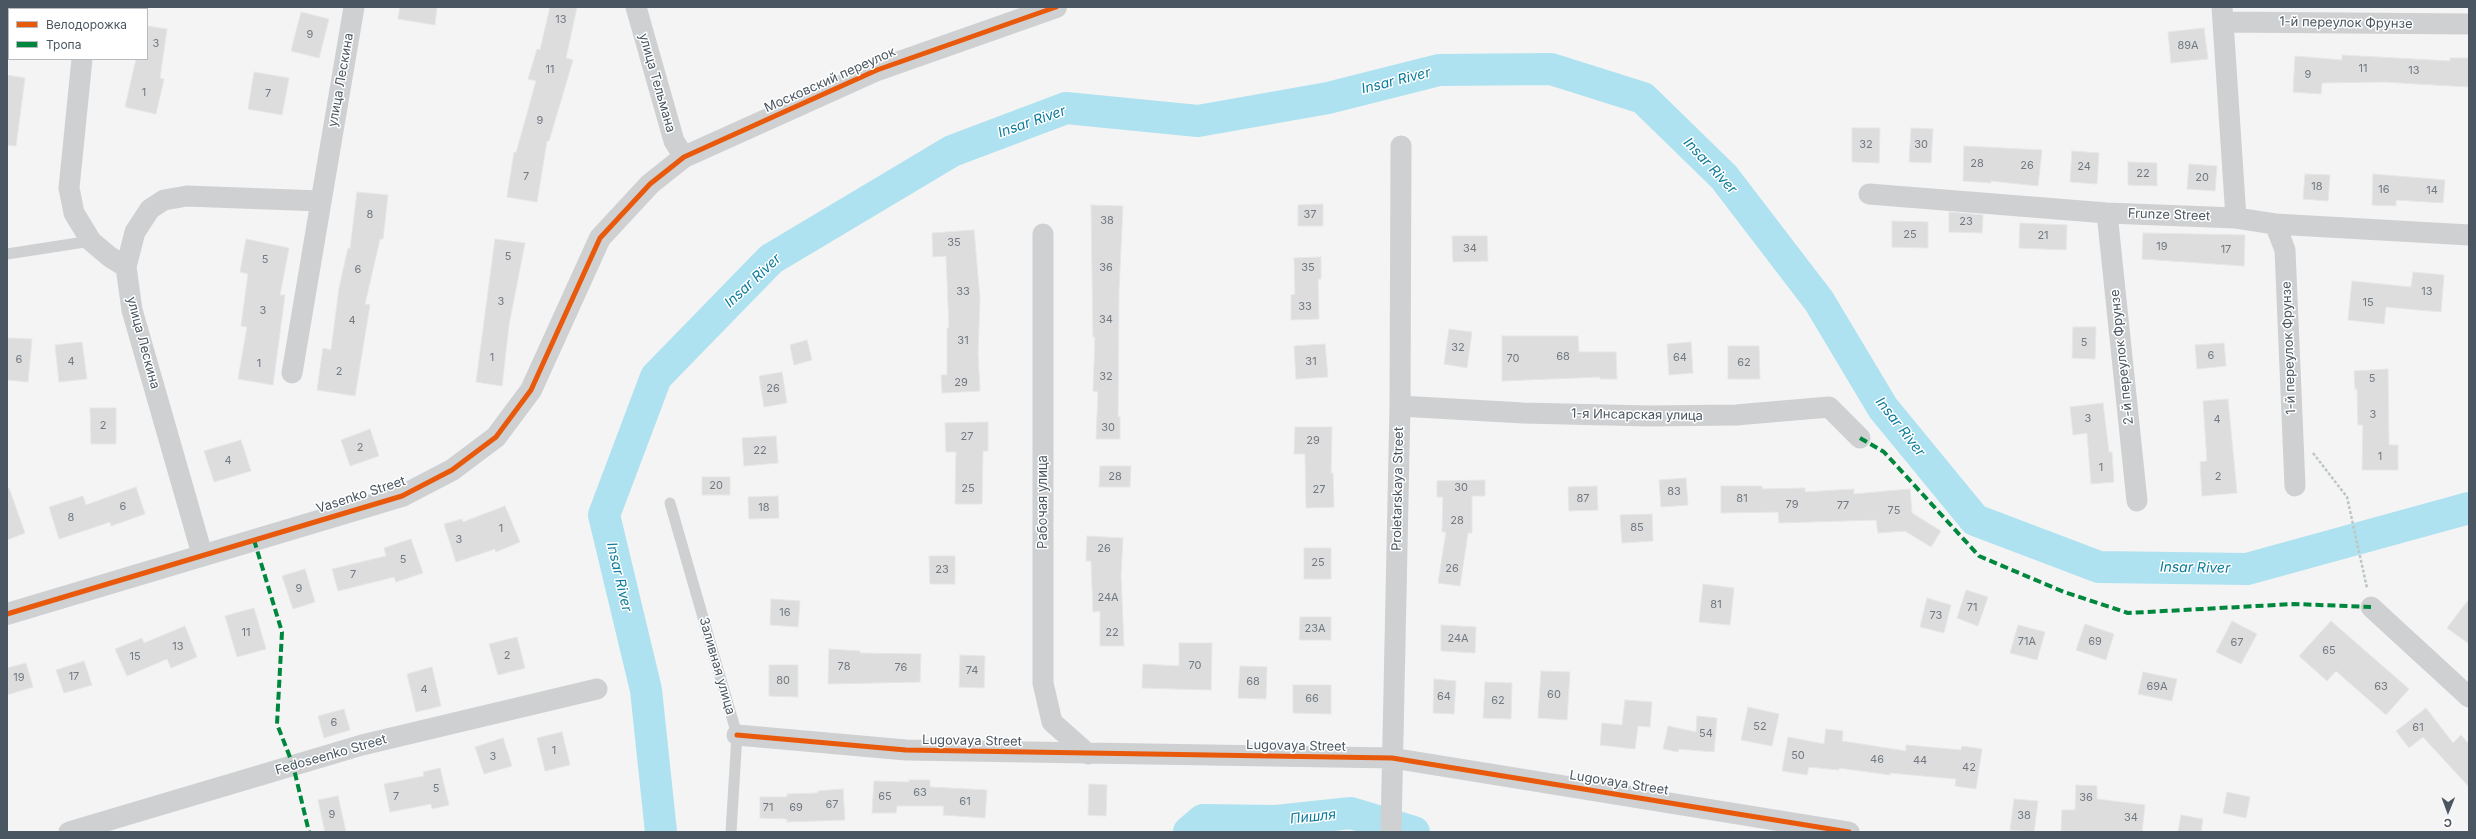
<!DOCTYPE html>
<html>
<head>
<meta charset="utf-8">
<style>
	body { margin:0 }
	#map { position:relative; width:2476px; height:839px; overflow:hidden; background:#f4f4f4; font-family:Inter,sans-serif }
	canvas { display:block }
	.frame { position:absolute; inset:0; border:8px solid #4a5661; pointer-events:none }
	.legend { position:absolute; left:8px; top:8px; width:140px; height:52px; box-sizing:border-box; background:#fff; border:1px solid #b7bbc0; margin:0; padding:5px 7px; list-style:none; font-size:12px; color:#4a5661 }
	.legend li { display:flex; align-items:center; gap:8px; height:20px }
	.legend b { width:20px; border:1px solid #b7bbc0 }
	.north { position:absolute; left:2428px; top:791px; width:40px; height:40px; -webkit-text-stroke:3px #fff; paint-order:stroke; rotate:181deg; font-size:11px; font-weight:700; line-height:16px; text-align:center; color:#4a5661 }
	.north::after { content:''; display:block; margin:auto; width:14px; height:18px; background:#4a5661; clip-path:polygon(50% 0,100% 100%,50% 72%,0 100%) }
</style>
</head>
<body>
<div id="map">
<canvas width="2476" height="839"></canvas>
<div class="frame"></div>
<ul class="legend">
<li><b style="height:5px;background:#e8590c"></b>Велодорожка</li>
<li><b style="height:5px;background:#00873e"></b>Тропа</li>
</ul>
<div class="north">С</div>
</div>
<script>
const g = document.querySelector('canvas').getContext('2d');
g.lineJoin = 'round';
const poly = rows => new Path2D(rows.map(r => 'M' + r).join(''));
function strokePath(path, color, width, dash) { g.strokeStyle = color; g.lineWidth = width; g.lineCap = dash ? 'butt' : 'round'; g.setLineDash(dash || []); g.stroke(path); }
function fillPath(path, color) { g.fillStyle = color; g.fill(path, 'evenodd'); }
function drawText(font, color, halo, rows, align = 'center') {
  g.font = font + ' Inter,sans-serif'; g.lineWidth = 3; g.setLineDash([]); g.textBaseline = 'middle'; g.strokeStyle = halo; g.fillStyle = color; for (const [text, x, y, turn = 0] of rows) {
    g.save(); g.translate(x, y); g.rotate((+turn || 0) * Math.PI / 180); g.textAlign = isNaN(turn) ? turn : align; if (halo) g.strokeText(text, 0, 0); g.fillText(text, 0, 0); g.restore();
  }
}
strokePath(poly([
	[661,832,646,690,604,515,656,377,771,259,952,151,1066,108,1198,121,1328,98,1439,70,1551,69,1643,98,1724,177,1819,301,1883,408,1975,520,2099,567,2247,569,2469,508],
	[1189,832,1203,820,1276,821,1351,813,1414,832]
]), '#aee2f0', 32);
const building = poly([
	[400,7,437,7,435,25,398,19,400,7],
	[550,7,577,7,566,58,573,60,549,141,547,141,537,202,507,197,514,152,516,153,536,81,528,79,537,49,540,50,550,7],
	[301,12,329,19,319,58,291,51,301,12],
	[147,26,167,29,160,78,164,79,156,114,125,107,136,59,147,59,147,26],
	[2204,28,2208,59,2171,63,2168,32,2204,28],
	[2342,55,2450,61,2450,58,2469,58,2469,87,2383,82,2322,83,2321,94,2293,92,2295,56,2342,60,2342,55],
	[254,72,289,78,282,115,248,109,254,72],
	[7,75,25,78,16,146,7,145,7,75],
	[1852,128,1880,128,1879,163,1852,162,1852,128],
	[1911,128,1933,129,1931,163,1909,162,1911,128],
	[1964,146,2042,150,2038,186,1991,181,1991,183,1963,181,1964,146],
	[2072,151,2099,153,2097,184,2070,182,2072,151],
	[2128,162,2157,163,2157,186,2128,185,2128,162],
	[2189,164,2217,166,2215,191,2187,189,2189,164],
	[2305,174,2330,175,2328,201,2303,199,2305,174],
	[2373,174,2445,180,2443,203,2396,200,2396,206,2372,205,2373,174],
	[357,192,388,195,383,239,380,239,365,304,370,305,355,396,317,390,323,348,331,350,339,288,348,248,350,249,357,192],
	[1323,204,1323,226,1298,226,1298,205,1323,204],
	[1091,205,1123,206,1119,290,1118,417,1120,417,1120,439,1096,439,1098,392,1093,391,1095,337,1093,337,1091,205],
	[1949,212,1983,215,1982,233,1949,232,1949,212],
	[1892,221,1928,222,1928,248,1892,247,1892,221],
	[2020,223,2067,225,2066,250,2019,248,2020,223],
	[974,230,980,299,978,353,980,391,942,393,941,375,947,375,947,328,949,328,946,256,933,257,932,233,974,230],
	[2143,233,2245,235,2244,266,2142,259,2143,233],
	[1452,236,1487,236,1488,261,1453,262,1452,236],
	[246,239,289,248,280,295,285,295,273,385,238,379,247,327,241,326,248,274,240,272,246,239],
	[495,239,525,243,509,325,502,386,476,382,495,239],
	[1321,257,1321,279,1318,279,1319,319,1291,320,1291,295,1295,294,1294,258,1321,257],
	[2413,272,2444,275,2441,312,2386,307,2384,324,2348,320,2352,281,2411,287,2413,272],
	[2073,327,2096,327,2095,359,2072,358,2073,327],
	[1449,329,1472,332,1467,368,1444,364,1449,329],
	[1502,336,1578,336,1579,352,1616,352,1617,379,1600,379,1600,377,1502,381,1502,336],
	[7,338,32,339,28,382,7,380,7,338],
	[807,340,812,360,794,365,790,345,807,340],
	[82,342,87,379,59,382,55,345,82,342],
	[1691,342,1693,373,1669,375,1667,344,1691,342],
	[2224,343,2226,366,2197,369,2195,345,2224,343],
	[1325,344,1328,377,1296,379,1294,346,1325,344],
	[1728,346,1759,346,1760,379,1728,379,1728,346],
	[2388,369,2389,445,2398,445,2398,470,2362,470,2363,425,2358,425,2357,389,2355,389,2354,371,2388,369],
	[782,372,787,403,764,407,759,376,782,372],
	[2228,399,2237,493,2202,496,2200,462,2207,461,2203,401,2228,399],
	[2103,403,2109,452,2112,452,2114,482,2091,484,2087,433,2073,435,2070,407,2103,403],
	[90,408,116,408,116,444,91,444,90,408],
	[988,422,988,451,983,451,982,504,955,504,956,452,946,452,945,423,988,422],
	[1295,427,1332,427,1331,473,1333,473,1334,507,1306,508,1305,454,1294,454,1295,427],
	[370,429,379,456,350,466,341,440,370,429],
	[776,436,778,463,744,466,742,438,776,436],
	[241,440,251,471,214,482,204,451,241,440],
	[1100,466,1131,466,1130,487,1099,487,1100,466],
	[702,477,730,477,730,495,702,495,702,477],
	[1686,478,1688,505,1661,507,1659,480,1686,478],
	[1485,480,1485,496,1472,496,1472,533,1468,533,1460,586,1438,583,1446,532,1442,532,1443,497,1437,497,1437,481,1485,480],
	[1597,486,1598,510,1569,511,1568,487,1597,486],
	[1721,486,1762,486,1762,489,1805,488,1805,492,1854,489,1854,494,1910,489,1912,513,1941,531,1931,547,1905,531,1878,533,1876,520,1779,523,1778,512,1721,513,1721,486],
	[136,487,145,514,111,526,110,522,59,539,49,507,83,496,86,505,136,487],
	[7,488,9,488,25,533,7,540,7,488],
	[778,496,779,518,749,519,748,497,778,496],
	[505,506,520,542,496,552,495,549,456,562,444,524,462,519,463,522,505,506],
	[1652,514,1653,541,1622,543,1620,515,1652,514],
	[1087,536,1123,538,1121,576,1124,646,1100,646,1100,611,1093,612,1091,561,1086,561,1087,536],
	[411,539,423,573,396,582,394,577,338,591,332,569,386,556,384,548,411,539],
	[1304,548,1331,548,1331,579,1304,579,1304,548],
	[929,556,955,556,955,584,930,584,929,556],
	[305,569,315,602,293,609,282,576,305,569],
	[1703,584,1734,588,1730,625,1699,622,1703,584],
	[1966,590,1988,597,1978,626,1957,618,1966,590],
	[1927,598,1951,605,1944,633,1920,627,1927,598],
	[771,599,800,601,798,627,770,625,771,599],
	[2469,599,2469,644,2447,628,2469,599],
	[254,608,266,649,237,657,225,616,254,608],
	[1300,617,1331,617,1331,640,1299,640,1300,617],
	[2232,621,2257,634,2241,664,2216,652,2232,621],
	[2331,621,2409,689,2386,715,2336,671,2327,681,2299,656,2331,621],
	[2085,624,2114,634,2106,660,2076,650,2085,624],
	[1441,625,1476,627,1475,653,1441,651,1441,625],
	[2018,625,2045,632,2037,660,2010,653,2018,625],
	[185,626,197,657,171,668,167,659,127,676,115,649,142,638,144,643,185,626],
	[517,637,525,668,498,675,489,644,517,637],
	[1179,643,1212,643,1211,690,1142,688,1143,664,1179,666,1179,643],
	[829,649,860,651,860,653,921,654,920,682,828,684,829,649],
	[960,655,985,656,984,688,959,687,960,655],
	[84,661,92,685,64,693,56,670,84,661],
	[26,663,33,687,7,695,7,668,26,663],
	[769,665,798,665,798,697,769,696,769,665],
	[1240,666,1267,667,1266,699,1238,698,1240,666],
	[432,667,441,706,416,712,407,674,432,667],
	[1541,671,1570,672,1567,720,1538,718,1541,671],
	[2143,672,2177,679,2172,701,2138,694,2143,672],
	[1434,679,1456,681,1454,714,1433,713,1434,679],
	[1485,682,1512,683,1511,719,1483,718,1485,682],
	[1293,685,1331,685,1331,714,1293,713,1293,685],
	[1625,700,1652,702,1650,727,1638,726,1635,749,1600,745,1602,723,1622,725,1625,700],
	[1748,707,1779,714,1772,746,1741,740,1748,707],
	[2426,708,2453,743,2461,735,2469,744,2469,787,2423,737,2409,748,2396,731,2426,708],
	[344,709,350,730,324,738,318,716,344,709],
	[1697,716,1717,718,1714,752,1679,749,1678,752,1663,749,1668,726,1696,732,1697,716],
	[1826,729,1843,731,1842,741,1906,751,1906,745,1961,750,1962,746,1982,749,1976,789,1955,786,1956,779,1890,773,1890,775,1839,768,1839,770,1809,767,1807,775,1782,771,1788,737,1824,744,1826,729],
	[562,732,570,765,545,771,537,738,562,732],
	[503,738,512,766,484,774,475,747,503,738],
	[440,768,449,805,432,809,431,804,390,812,384,784,424,776,423,772,440,768],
	[909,780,930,780,930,787,987,790,985,818,943,815,944,806,897,806,896,813,872,813,874,781,909,782,909,780],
	[1089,784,1107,785,1106,816,1088,815,1089,784],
	[2076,785,2097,786,2097,799,2145,805,2142,832,2061,831,2062,810,2075,810,2076,785],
	[843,789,845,820,787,822,787,819,760,818,760,797,787,797,787,794,818,793,818,791,843,789],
	[2227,792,2250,797,2246,818,2223,813,2227,792],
	[338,796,346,832,325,832,318,800,338,796],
	[2014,799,2038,801,2034,832,2010,830,2014,799],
	[2181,815,2203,819,2201,832,2178,832,2181,815]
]);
fillPath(building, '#ddddde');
strokePath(building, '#e5e6e7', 1);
strokePath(poly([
	[2313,453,2347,497,2367,588]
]), '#bcc7c4', 2.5, [3, 2]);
strokePath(poly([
	[7,254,91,241],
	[670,503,737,735,731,832]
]), '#ced0d2', 11);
strokePath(poly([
	[636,7,674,141,684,157],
	[2222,7,2236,218],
	[92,9,93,7],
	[2223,22,2469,24],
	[82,59,69,188,74,213,91,241,110,257,126,267],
	[1869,194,2107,213,2236,218,2275,224,2469,235],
	[2107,213,2137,501],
	[2275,224,2285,250,2295,486],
	[1043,234,1043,683,1052,722,1088,754],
	[292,373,354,7],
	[1400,406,1523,413,1649,416,1736,415,1829,407,1860,438],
	[202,554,132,310,126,267,135,232,150,209,164,200,187,196,320,201],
	[2371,607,2469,697],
	[737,735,906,750,1392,758,1849,832],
	[69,832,362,745,597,689],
	[1391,832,1400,406,1401,146]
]), '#ced0d2', 21);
strokePath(poly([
	[7,614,402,496,452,470,496,437,531,390,600,238,650,184,684,157,877,70,1056,7]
]), '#ced0d2', 22);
strokePath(poly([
	[1860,438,1884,452,1979,556,2064,592,2128,613,2294,604,2371,607],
	[254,540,282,632,277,724,293,765,309,832]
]), '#00873e', 4, [8, 4]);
strokePath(poly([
	[7,614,402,496,452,470,496,437,531,390,600,238,650,184,684,157,877,70,1056,7],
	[737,735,906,750,1392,758,1849,832]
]), '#e8590c', 5);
drawText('11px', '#707881', null, [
	["13",561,20],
	["9",310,35],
	["3",156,44],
	["89А",2188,46],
	["11",2363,69],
	["11",550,70],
	["13",2414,71],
	["9",2308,75],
	["1",144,93],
	["7",268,94],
	["9",540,121],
	["32",1866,145],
	["30",1921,145],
	["28",1977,164],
	["26",2027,166],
	["24",2084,167],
	["22",2143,174],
	["7",526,177],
	["20",2202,178],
	["18",2317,187],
	["16",2384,190],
	["14",2432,191],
	["8",370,215],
	["37",1310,215],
	["38",1107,221],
	["23",1966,222],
	["25",1910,235],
	["21",2043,236],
	["35",954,243],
	["19",2162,247],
	["34",1470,249],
	["17",2226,250],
	["5",508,257],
	["5",265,260],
	["36",1106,268],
	["35",1308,268],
	["6",358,270],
	["33",963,292],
	["13",2427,292],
	["3",501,302],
	["15",2368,303],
	["33",1305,307],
	["3",263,311],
	["34",1106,320],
	["4",352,321],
	["31",963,341],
	["5",2084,343],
	["32",1458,348],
	["6",2211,356],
	["68",1563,357],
	["1",492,358],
	["64",1680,358],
	["70",1513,359],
	["6",19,360],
	["4",71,362],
	["31",1311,362],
	["62",1744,363],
	["1",259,364],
	["2",339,372],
	["32",1106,377],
	["5",2372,379],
	["29",961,383],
	["26",773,389],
	["3",2373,415],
	["3",2088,419],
	["4",2217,420],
	["2",103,426],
	["30",1108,428],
	["27",967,437],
	["29",1313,441],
	["2",360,448],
	["22",760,451],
	["1",2380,457],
	["4",228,461],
	["1",2101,468],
	["28",1115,477],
	["2",2218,477],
	["20",716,486],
	["30",1461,488],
	["25",968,489],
	["27",1319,490],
	["83",1674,492],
	["87",1583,499],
	["81",1742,499],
	["79",1792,505],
	["77",1843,506],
	["6",123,507],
	["18",764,508],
	["75",1894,511],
	["8",71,518],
	["28",1457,521],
	["85",1637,528],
	["1",501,529],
	["3",459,540],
	["26",1104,549],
	["5",403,560],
	["25",1318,563],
	["26",1452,569],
	["23",942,570],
	["7",353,575],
	["9",299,589],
	["24А",1108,598],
	["81",1716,605],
	["71",1972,608],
	["16",785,613],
	["73",1936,616],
	["23А",1315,629],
	["11",246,633],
	["22",1112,633],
	["24А",1458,639],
	["71А",2027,642],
	["69",2095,642],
	["67",2237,643],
	["13",178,647],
	["65",2329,651],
	["2",507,656],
	["15",135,657],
	["70",1195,666],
	["78",844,667],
	["76",901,668],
	["74",972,671],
	["17",74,677],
	["19",19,678],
	["80",783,681],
	["68",1253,682],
	["69А",2157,687],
	["63",2381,687],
	["4",424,690],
	["60",1554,695],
	["64",1444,697],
	["66",1312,699],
	["62",1498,701],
	["6",334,723],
	["52",1760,727],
	["61",2418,728],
	["54",1706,734],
	["1",554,751],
	["50",1798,756],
	["3",493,757],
	["46",1877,760],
	["44",1920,761],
	["42",1969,768],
	["5",436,789],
	["63",920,793],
	["7",396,797],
	["65",885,797],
	["36",2086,798],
	["61",965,802],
	["67",832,805],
	["71",768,808],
	["69",796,808],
	["9",332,815],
	["38",2024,816],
	["34",2131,818]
]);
drawText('13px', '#4a5661', '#fff', [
	["1-й переулок Фрунзе",2346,23,1],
	["улица Лескина",341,80,-80],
	["Московский переулок",830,80,-24],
	["улица Тельмана",657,83,74],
	["Frunze Street",2169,215,2],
	["улица Лескина",143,343,75],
	["1-й переулок Фрунзе",2289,348,-92],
	["2-й переулок Фрунзе",2122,357,-96],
	["1-я Инсарская улица",1637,415,1],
	["Proletarskaya Street",1398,489,-89],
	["Vasenko Street",361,495,-18],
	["Рабочая улица",1043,502,-90],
	["Заливная улица",717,666,74],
	["Lugovaya Street",972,741,1],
	["Lugovaya Street",1296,746,1],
	["Fedoseenko Street",331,755,-16],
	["Lugovaya Street",1619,783,9]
]);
drawText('italic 14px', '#0c7c9b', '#fff', [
	["Insar River",1396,81,-14],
	["Insar River",1032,122,-19],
	["Insar River",1710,166,47],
	["Insar River",753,281,-43],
	["Insar River",1900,427,52],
	["Insar River",2195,568,1],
	["Insar River",619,577,77],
	["Пишля",1313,817,-6]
]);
</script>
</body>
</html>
